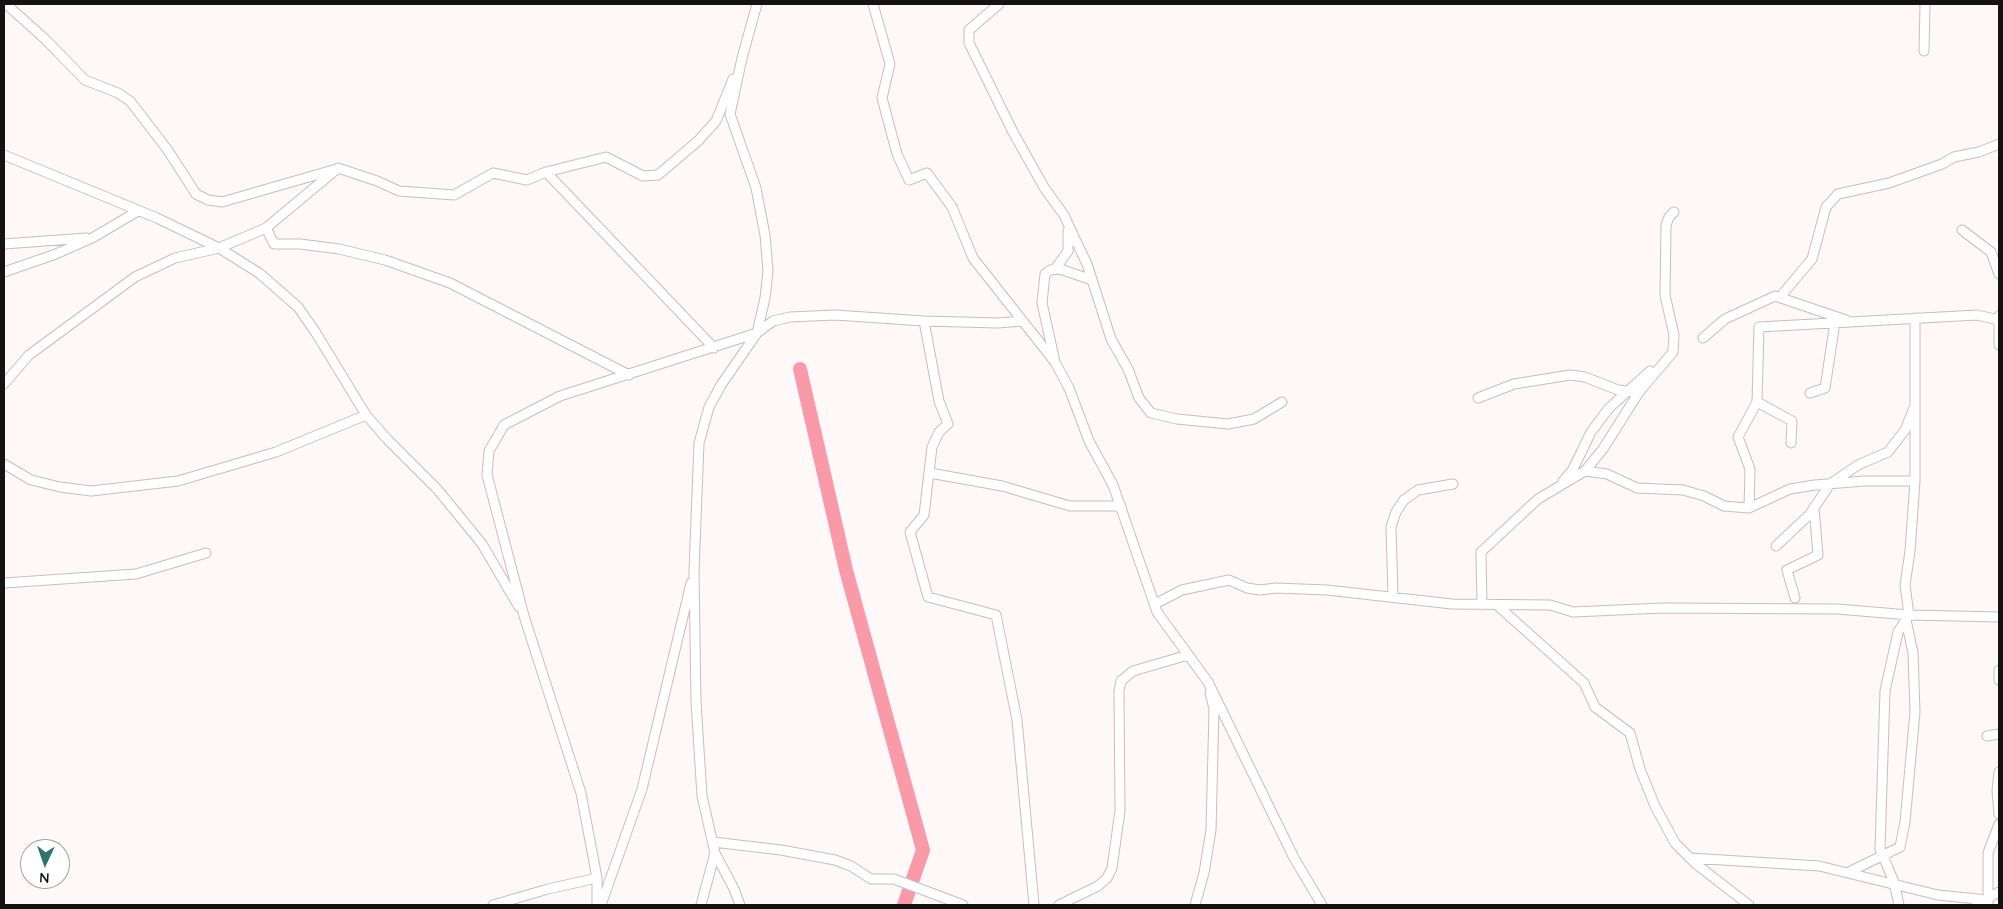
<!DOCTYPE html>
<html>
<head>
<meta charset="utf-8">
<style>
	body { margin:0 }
	#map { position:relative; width:2003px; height:909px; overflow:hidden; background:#fef8f8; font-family:Quicksand,sans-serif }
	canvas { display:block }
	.frame { position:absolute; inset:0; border:5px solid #141212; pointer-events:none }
	.north { position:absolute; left:20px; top:839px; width:50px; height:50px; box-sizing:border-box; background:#fff; border:1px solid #a1a0a0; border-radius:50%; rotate:183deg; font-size:14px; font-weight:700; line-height:20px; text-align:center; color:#141212 }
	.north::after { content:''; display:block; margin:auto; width:18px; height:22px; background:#2f756c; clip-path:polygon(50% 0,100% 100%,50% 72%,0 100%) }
</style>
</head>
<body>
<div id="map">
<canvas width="2003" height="909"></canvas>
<div class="frame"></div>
<div class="north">N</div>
</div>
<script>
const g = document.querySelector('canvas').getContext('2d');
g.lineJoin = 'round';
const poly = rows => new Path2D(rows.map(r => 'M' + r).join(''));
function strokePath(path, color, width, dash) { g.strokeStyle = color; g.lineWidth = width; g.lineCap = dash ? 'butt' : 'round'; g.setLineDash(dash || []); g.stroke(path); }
strokePath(poly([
	[800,369,846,570,923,850,904,905]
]), '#fa9aa8', 14);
const street = poly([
	[6,4,45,39,85,80,118,93,130,101,167,149,196,194,208,200,222,202,333,170],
	[873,4,890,64,882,98,897,154,909,180,927,173,952,207,973,258,1055,362,1069,388,1089,441,1113,485,1157,612,1208,682,1294,858,1322,905],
	[999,4,969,30,969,43,1013,132,1045,189,1064,215,1075,239,1087,264,1111,339,1128,369,1139,398,1151,413,1177,419,1228,424,1254,419,1282,402],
	[1924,51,1925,4],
	[4,155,157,218,219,248,259,273,298,307,316,333,366,415,387,439,438,490,482,544,519,607],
	[546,172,714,348],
	[266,228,274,244,300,244,339,249,385,260,450,283,629,375],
	[1962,230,1991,252,1999,274],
	[4,244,86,238],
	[1055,269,1068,251,1068,231],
	[4,272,56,254,94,237,138,211],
	[1780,297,1812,259,1826,207,1838,194,1889,183,1942,164,1954,157,1979,152,1999,144],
	[1999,316,1999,345],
	[924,321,939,401,948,424,939,432,932,447,924,515,910,532,928,597,996,615,1017,720,1034,905],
	[1703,338,1725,319,1775,296,1846,320],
	[1055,362,1042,303,1045,274,1050,270,1060,269,1092,280],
	[4,384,29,355,135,277,175,258,219,248,266,228,338,168,377,181,399,191,454,195,493,173,527,180,546,172,606,157,643,176,658,175,698,141,716,121,733,79],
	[1639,392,1673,352,1674,335,1665,295,1666,225,1669,217,1674,212],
	[1810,393,1825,388,1835,322],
	[1478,398,1514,384,1570,375,1585,377,1618,390,1639,392,1603,449,1585,471,1538,499,1481,552,1482,605],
	[1755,406,1757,402,1792,421,1791,443],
	[4,464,31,480,60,487,91,491,178,481,276,452,366,415],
	[1585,471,1607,474,1637,488,1683,490,1704,496,1724,506,1749,508,1790,489,1815,485,1864,481,1915,481],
	[930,473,1002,486,1070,506,1121,506],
	[1563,481,1572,471,1591,432,1609,408,1650,371],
	[1749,508,1750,469,1738,437,1757,402,1759,327,1977,315,1999,320],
	[1776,546,1810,514,1830,484,1858,465,1888,452,1905,430,1913,410],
	[4,583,136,574,206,553],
	[1393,596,1391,527,1396,512,1404,500,1418,490,1453,484],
	[1795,598,1787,570,1818,555,1814,507],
	[1155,604,1182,590,1229,580,1247,588,1260,590,1276,588,1327,590,1452,604,1550,605,1573,612,1662,608,1837,609,1909,615,1999,617],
	[1497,605,1584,683,1595,707,1630,733,1640,769,1655,806,1675,843,1696,864,1749,905],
	[1999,670,1999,680],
	[1987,736,1999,734],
	[1999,772,1997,791,1999,814],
	[713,842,781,850,835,860,851,866,871,879,894,879,963,905],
	[1690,858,1819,866,1938,895,1988,900],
	[1849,872,1900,847,1905,822,1915,712,1913,653,1906,620],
	[493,905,548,889,597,878],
	[597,905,597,878,581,793,524,616,487,475,489,451,504,425,560,396,757,333,773,321,790,317,835,315,924,321,998,323,1023,321],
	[601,905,642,789,691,583],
	[701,905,715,853],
	[740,905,734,889,715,853,702,796,696,702,694,571,699,443,709,407,721,385,757,333,765,298,768,271,765,235,756,188,730,114,742,58,757,4],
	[1059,905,1098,886,1107,878,1112,868,1120,811,1119,691,1121,681,1133,671,1188,655],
	[1195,905,1204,873,1211,830,1214,709,1210,693],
	[1899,905,1894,882,1880,849,1885,691,1898,632,1909,615,1905,585,1910,551,1915,481,1915,318],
	[1976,905,1999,892],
	[1988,905,1988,853,1999,824]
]);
strokePath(street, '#c6bebf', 11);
strokePath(street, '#fff', 9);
</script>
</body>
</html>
